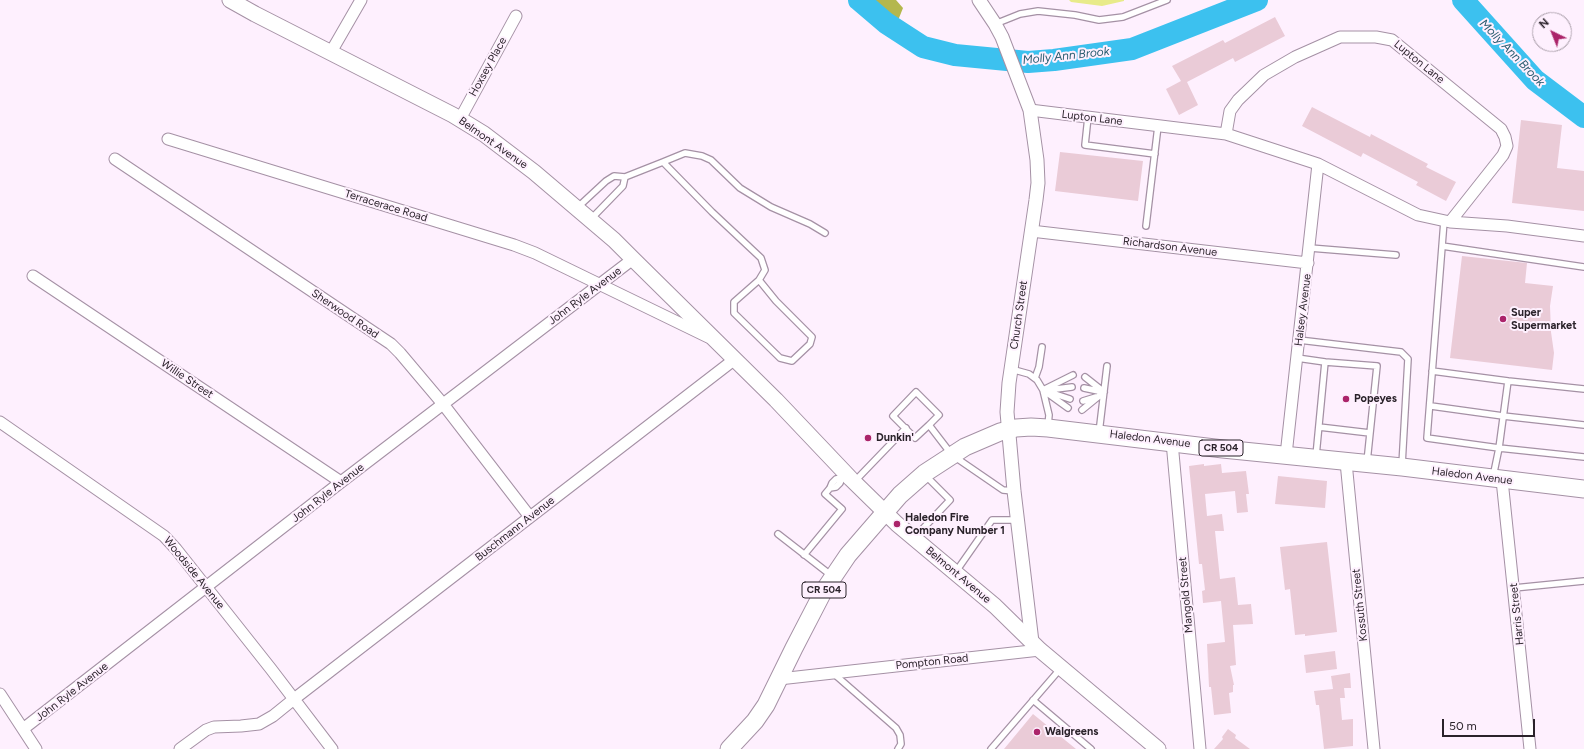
<!DOCTYPE html>
<html>
<head>
<meta charset="utf-8">
<style>
	body { margin:0 }
	#map { position:relative; width:1584px; height:749px; overflow:hidden; background:#fef0fe; font-family:Figtree,sans-serif }
	canvas { display:block }
	.north { position:absolute; left:1532px; top:12px; width:40px; height:40px; box-sizing:border-box; background:#fef0fe; border:1px solid #a99ea9; border-radius:50%; rotate:317deg; font-size:11px; font-weight:700; line-height:16px; text-align:center; color:#2a222a }
	.north::after { content:''; display:block; margin:auto; width:14px; height:18px; background:#ab246a; clip-path:polygon(50% 0,100% 100%,50% 72%,0 100%) }
	.scale { position:absolute; left:1442px; top:719px; width:93px; height:18px; box-sizing:border-box; border:2px solid #2a222a; border-top:0; padding-left:5px; font-size:12px; line-height:14px; white-space:nowrap; color:#2a222a; -webkit-text-stroke:3px #fef0fe; paint-order:stroke }
</style>
</head>
<body>
<div id="map">
<canvas width="1584" height="749"></canvas>
<div class="north">N</div>
<div class="scale">50 m</div>
</div>
<script>
const g = document.querySelector('canvas').getContext('2d');
g.lineJoin = 'round';
function fillPath(path, color) { g.fillStyle = color; g.fill(path, 'evenodd'); }
const poly = rows => new Path2D(rows.map(r => 'M' + r).join(''));
function strokePath(path, color, width, dash) { g.strokeStyle = color; g.lineWidth = width; g.lineCap = dash ? 'butt' : 'round'; g.setLineDash(dash || []); g.stroke(path); }
function drawText(font, color, halo, rows, align = 'center') {
  g.font = font + ' Figtree,sans-serif'; g.lineWidth = 4; g.setLineDash([]); g.textBaseline = 'middle'; g.strokeStyle = halo; g.fillStyle = color; for (const [text, x, y, turn = 0] of rows) {
    g.save(); g.translate(x, y); g.rotate((+turn || 0) * Math.PI / 180); g.textAlign = isNaN(turn) ? turn : align; if (halo) g.strokeText(text, 0, 0); g.fillText(text, 0, 0); g.restore();
  }
}
fillPath(poly([
	[1069,0,1124,0,1124,1,1102,6,1071,2]
]), '#e8eb8a');
fillPath(poly([
	[855,0,896,0,903,8,893,33]
]), '#b4b74d');
strokePath(poly([
	[859,0,886,23,923,47,955,55,1028,62,1054,60,1132,49,1257,0],
	[1463,0,1535,80,1584,117]
]), '#3cc1ef', 22);
fillPath(poly([
	[1275,17,1285,36,1235,62,1233,58,1187,82,1198,105,1179,115,1166,89,1181,81,1172,66,1223,40,1225,43],
	[1312,107,1370,137,1371,134,1428,164,1426,167,1456,182,1446,201,1416,185,1418,182,1363,153,1361,157,1302,126],
	[1521,120,1562,125,1557,168,1584,171,1584,211,1512,203],
	[1060,152,1143,161,1138,201,1055,191],
	[1462,256,1527,263,1525,283,1553,286,1550,306,1551,332,1554,353,1552,370,1450,358],
	[1204,464,1204,466,1221,464,1222,473,1246,471,1249,494,1246,494,1248,512,1237,513,1235,491,1205,494,1207,516,1222,514,1224,531,1215,531,1220,579,1235,577,1238,605,1251,604,1253,624,1233,625,1236,665,1230,666,1234,685,1233,685,1233,692,1229,693,1231,713,1214,715,1211,687,1209,687,1207,644,1225,642,1221,601,1203,603,1202,591,1205,590,1202,564,1199,564,1189,466],
	[1278,476,1327,481,1325,508,1275,504],
	[1327,542,1337,632,1305,636,1305,634,1295,635,1290,589,1285,590,1280,547],
	[1335,651,1337,669,1306,673,1304,655],
	[1350,673,1351,688,1344,688,1345,698,1340,698,1342,720,1353,719,1353,746,1324,749,1319,705,1316,705,1314,691,1333,689,1331,676],
	[1033,714,1076,749,1004,749],
	[1228,729,1236,735,1235,738,1250,749,1214,749,1223,739,1222,737]
]), '#eacbd7');
const service = poly([
	[995,24,1020,14,1038,11,1075,15,1099,20,1123,17,1167,0],
	[1088,117,1085,145,1155,154],
	[663,162,685,153,702,156,711,160,740,188,771,207,810,224,825,233],
	[625,177,663,162,712,212,761,258,765,270,759,280,776,301,812,337,810,344,792,361,780,358,734,313,734,302,759,280],
	[578,207,606,181,614,176,625,177,623,186,590,220],
	[1444,221,1427,438,1499,448,1493,477],
	[1146,226,1158,126],
	[1442,246,1584,267],
	[1310,248,1396,255],
	[1299,340,1401,352,1408,359,1402,465],
	[1297,358,1325,362],
	[1011,369,1029,374,1037,380,1043,390,1049,415,1048,426],
	[1432,371,1508,381],
	[1035,378,1039,367,1042,347],
	[1084,388,1103,392],
	[1584,389,1508,381,1499,448,1584,457],
	[1048,390,1072,387],
	[1049,392,1070,399],
	[1083,401,1096,397],
	[1431,406,1503,416,1584,425],
	[1068,408,1043,390,1073,375],
	[1082,410,1104,392,1085,377],
	[929,425,915,438,893,416,916,392,939,415,929,425,952,455,1003,490,1014,491],
	[1319,427,1370,433],
	[1099,433,1107,366],
	[1316,456,1325,362,1377,366,1367,462],
	[855,481,906,428],
	[830,488,836,487,840,483,842,477],
	[778,534,832,576],
	[914,538,950,500,925,475],
	[804,555,842,509,825,494,830,488,832,483,836,479,841,478],
	[955,573,992,520,1017,520],
	[1514,588,1584,581],
	[833,673,896,728,900,735,901,744,898,749],
	[1033,700,1091,749],
	[991,749,1061,668]
]);
const minor = poly([
	[331,52,361,0],
	[1030,110,1226,134,1318,164,1418,215,1450,222,1507,226,1584,236],
	[460,119,516,16],
	[1226,134,1230,111,1238,100,1264,75,1295,57,1340,37,1376,37,1392,40,1501,129,1505,137,1507,146,1503,155,1450,222],
	[168,139,514,245,535,253,708,337],
	[115,159,391,344,400,353,443,404,530,517],
	[1031,231,1308,263],
	[33,276,341,482],
	[0,422,164,536,176,549,271,669,332,749],
	[1172,442,1200,749],
	[1286,455,1318,164],
	[1346,462,1374,749],
	[1502,480,1530,749],
	[779,679,1040,650],
	[0,694,36,749],
	[23,729,341,482,633,259],
	[180,749,206,730,214,727,241,726,259,724,273,716,294,699,735,359]
]);
const tertiary = poly([
	[979,0,995,24,1002,37,1030,110,1037,160,1038,183,1036,200,1009,383,1007,412,1014,491,1032,642]
]);
const secondary = poly([
	[230,0,255,14,453,115,484,134,534,172,614,240,633,259,776,400,851,479,897,524,995,606,1040,650,1158,749]
]);
const primary = poly([
	[729,749,755,721,766,705,794,648,823,592,848,555,900,495,925,473,965,447,1000,432,1016,428,1031,427,1048,428,1223,449,1402,467,1584,489]
]);
strokePath(service, '#a591a5', 8);
strokePath(minor, '#a591a5', 13);
strokePath(tertiary, '#a591a5', 15);
strokePath(secondary, '#a591a5', 17);
strokePath(primary, '#a591a5', 19);
strokePath(service, '#fff', 5.5);
strokePath(minor, '#fff', 11);
strokePath(tertiary, '#fff', 13);
strokePath(secondary, '#fff', 15);
strokePath(primary, '#fff', 17);
for (const [x, y, r, color] of [
	[1503,319,4,"#ab246a"],
	[1346,399,4,"#ab246a"],
	[868,438,4,"#ab246a"],
	[897,524,4,"#ab246a"],
	[1037,732,4,"#ab246a"]
]) { const dot = new Path2D(); dot.arc(x, y, r, 0, 2 * Math.PI); g.fillStyle = color; g.fill(dot); strokePath(dot, '#fef0fe', 1.5); }
for (const [x, y, w] of [
	[1221,448,44],
	[824,590,44]
]) { const box = new Path2D(); box.roundRect(x - w / 2, y - 8, w, 16, 3); g.fillStyle = '#fef0fe'; g.fill(box); strokePath(box, '#2a222a', 1); }
drawText('bold 10px', '#2a222a', null, [
	["CR 504",1221,448],
	["CR 504",824,590]
]);
drawText('11px', '#2a222a', '#fef0fe', [
	["Lupton Lane",1419,62,39],
	["Hoxsey Place",488,67,-61],
	["Lupton Lane",1092,118,7],
	["Belmont Avenue",493,143,35],
	["Terracerace Road",386,206,17],
	["Richardson Avenue",1170,247,7],
	["John Ryle Avenue",585,296,-37],
	["Halsey Avenue",1303,310,-83],
	["Sherwood Road",345,314,34],
	["Church Street",1019,315,-82],
	["Willie Street",187,379,34],
	["Haledon Avenue",1150,439,7],
	["Haledon Avenue",1472,476,7],
	["John Ryle Avenue",328,493,-38],
	["Buschmann Avenue",515,529,-38],
	["Woodside Avenue",194,573,51],
	["Belmont Avenue",958,575,40],
	["Mangold Street",1186,595,-95],
	["Kossuth Street",1360,605,-96],
	["Harris Street",1517,614,-96],
	["Pompton Road",932,662,-6],
	["John Ryle Avenue",72,692,-38]
]);
drawText('bold 11px', '#2a222a', '#fef0fe', [
	["Super",1511,313],
	["Supermarket",1511,326],
	["Popeyes",1354,399],
	["Dunkin'",876,438],
	["Haledon Fire",905,518],
	["Company Number 1",905,531],
	["Walgreens",1045,732]
], 'left');
drawText('italic 12px', '#295d70', '#fef0fe', [
	["Molly Ann Brook",1512,53,46],
	["Molly Ann Brook",1066,56,-6]
]);
</script>
</body>
</html>
